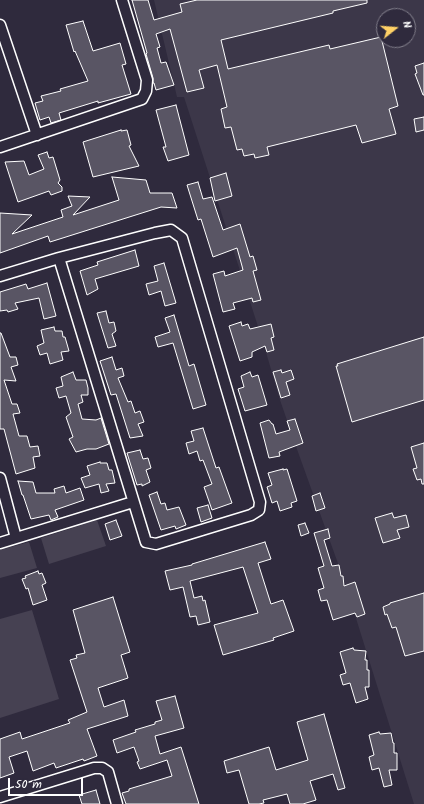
<!DOCTYPE html>
<html>
<head>
<meta charset="utf-8">
<style>
	body { margin:0 }
	#map { position:relative; width:424px; height:804px; overflow:hidden; background:#2f2a3d; font-family:Kalam,sans-serif }
	canvas { display:block }
	.north { position:absolute; left:376px; top:8px; width:40px; height:40px; box-sizing:border-box; background:#2f2a3d; border:1px solid #827f8b; border-radius:50%; rotate:73deg; font-size:11px; font-weight:700; line-height:16px; text-align:center; color:#fff }
	.north::after { content:''; display:block; margin:auto; width:14px; height:18px; background:#ffd166; clip-path:polygon(50% 0,100% 100%,50% 72%,0 100%) }
	.scale { position:absolute; left:8px; top:778px; width:75px; height:18px; box-sizing:border-box; border:2px solid #fff; border-top:0; padding-left:5px; font-size:12px; line-height:14px; white-space:nowrap; color:#fff; -webkit-text-stroke:3px #2f2a3d; paint-order:stroke }
</style>
</head>
<body>
<div id="map">
<canvas width="424" height="804"></canvas>
<div class="north">N</div>
<div class="scale">50 m</div>
</div>
<script>
const g = document.querySelector('canvas').getContext('2d');
g.lineJoin = 'round';
function fillPath(path, color) { g.fillStyle = color; g.fill(path, 'evenodd'); }
const poly = rows => new Path2D(rows.map(r => 'M' + r).join(''));
function strokePath(path, color, width, dash) { g.strokeStyle = color; g.lineWidth = width; g.lineCap = dash ? 'butt' : 'round'; g.setLineDash(dash || []); g.stroke(path); }
fillPath(poly([
	[154,0,424,0,424,804,414,804,345,583,298,452,280,400,263,342,184,97,177,97],
	[384,16,408,16,408,40,384,40]
]), '#3c3749');
fillPath(poly([
	[97,520,106,546,49,564,41,538],
	[29,542,37,568,0,578,0,550],
	[32,610,59,699,0,718,0,619]
]), '#464152');
const building = poly([
	[132,0,148,0,154,20,182,12,180,4,197,0,367,0,367,3,333,11,333,13,221,40,228,69,329,45,330,49,381,37,398,106,389,109,396,134,362,143,356,125,267,147,269,155,255,158,254,154,244,156,242,149,237,150,231,127,225,128,221,109,227,107,217,65,199,70,204,88,187,92,170,29,156,34,160,47,157,48,161,63,166,62,174,85,156,90,154,83,153,83,153,78,146,54,147,53,132,0],
	[83,21,93,51,120,43,126,64,122,65,131,94,98,103,98,101,59,113,61,120,51,123,49,117,40,120,35,103,43,101,41,96,61,91,60,89,88,81,75,51,74,52,66,25,83,21],
	[424,63,424,95,423,95,415,74,417,73,415,66,424,63],
	[176,105,189,155,168,161,163,147,166,147,156,110,176,105],
	[424,117,424,130,416,132,414,119,424,117],
	[121,130,121,131,127,130,131,145,129,146,139,166,93,177,83,142,121,130],
	[47,152,49,158,53,157,60,180,58,183,62,187,62,191,51,195,49,191,18,202,5,162,24,161,29,175,44,169,38,155,47,152],
	[226,173,232,196,215,201,210,178,226,173],
	[112,177,146,180,150,193,172,193,177,208,161,207,50,242,48,236,0,253,0,213,32,215,12,234,63,217,61,210,72,206,68,196,90,197,73,215,119,200,112,177],
	[198,182,203,199,212,197,223,230,240,224,250,257,253,256,257,270,253,271,261,300,253,302,252,298,233,303,235,309,223,312,213,274,224,271,225,276,243,270,242,266,237,248,213,257,201,219,198,220,187,185,198,182],
	[135,250,139,266,95,279,98,289,87,295,80,271,98,265,97,262,135,250],
	[164,263,176,303,165,306,161,291,149,295,146,284,158,281,154,266,164,263],
	[47,283,56,316,44,319,39,298,15,303,18,309,8,312,7,310,0,311,0,292,26,284,28,289,47,283],
	[106,311,109,323,114,322,116,331,112,334,116,346,108,348,97,313,106,311],
	[174,315,189,366,194,364,206,405,193,409,173,343,158,347,155,337,170,332,165,318,174,315],
	[241,322,242,326,248,324,250,329,271,324,274,337,271,338,274,350,267,352,265,346,252,352,252,357,240,361,229,326,241,322],
	[54,327,55,331,62,331,63,337,65,337,69,351,61,352,63,360,50,364,47,353,40,355,37,346,44,343,41,330,54,327],
	[0,333,1,333,10,357,16,357,18,365,11,367,16,381,4,380,12,404,17,404,20,413,13,414,19,436,27,436,30,447,38,446,40,456,33,457,35,468,16,474,4,429,0,429,0,333],
	[424,337,424,400,352,422,336,366,338,366,337,364,424,337],
	[112,357,116,370,122,368,124,376,118,378,128,402,131,401,135,413,140,411,144,422,138,424,143,436,130,438,116,394,111,395,100,361,112,357],
	[281,370,282,373,291,370,294,379,286,382,290,395,281,398,273,372,281,370],
	[73,372,76,380,86,380,88,388,88,395,81,395,83,402,78,404,82,419,96,420,101,418,109,444,96,449,87,449,76,452,69,439,73,437,66,417,71,413,66,396,59,398,56,388,63,386,61,377,73,372],
	[250,372,252,377,258,375,267,405,245,411,238,389,244,387,241,376,250,372],
	[295,419,303,443,279,452,280,456,269,458,260,423,269,420,272,424,273,424,276,434,290,430,287,421,295,419],
	[203,428,216,468,219,467,232,503,212,510,204,487,212,484,203,460,200,461,197,451,189,454,186,443,194,441,191,431,203,428],
	[424,443,424,484,422,484,421,479,417,480,413,469,417,468,411,447,424,443],
	[140,450,143,459,148,458,151,468,146,470,150,482,142,486,142,484,137,485,127,453,140,450],
	[100,462,100,463,107,463,109,470,112,470,115,483,106,484,109,491,101,493,99,484,85,488,81,478,90,475,87,466,100,462],
	[283,469,283,470,287,469,297,501,291,503,292,507,280,511,277,501,272,503,267,487,272,485,268,473,283,469],
	[18,481,33,482,36,493,55,493,54,489,64,486,66,493,80,488,84,500,55,510,58,517,51,520,49,515,31,519,23,495,22,495,18,481],
	[157,492,161,504,165,503,167,510,179,507,186,525,176,529,175,526,161,530,149,495,157,492],
	[320,493,325,508,316,511,312,496,320,493],
	[208,505,212,518,201,522,197,508,208,505],
	[392,513,394,518,406,515,409,527,397,530,400,538,383,543,375,518,392,513],
	[116,520,122,536,110,540,105,524,116,520],
	[305,523,309,533,301,536,298,525,305,523],
	[328,529,330,538,324,540,332,566,339,565,341,576,343,576,344,586,355,582,365,614,357,617,355,613,333,620,327,600,321,601,318,590,324,588,318,568,324,566,314,533,328,529],
	[265,542,271,559,258,563,271,604,283,600,294,631,273,638,274,640,223,655,214,625,258,613,243,567,190,581,194,598,202,596,203,601,205,600,210,622,198,625,196,616,190,617,183,587,170,590,165,571,192,565,192,564,265,542],
	[38,571,39,574,42,573,46,583,42,585,47,600,33,605,28,588,26,589,22,579,26,578,25,576,38,571],
	[424,593,424,651,405,656,396,627,392,628,387,614,385,615,383,607,390,604,390,603,424,593],
	[113,597,130,652,121,655,128,678,98,688,104,707,124,700,128,716,87,729,97,756,84,761,83,759,56,768,54,763,33,771,27,751,9,757,14,773,0,778,0,739,20,732,22,739,70,723,68,720,87,712,70,660,77,658,76,655,85,653,73,610,113,597],
	[353,648,354,650,366,651,365,660,367,660,367,670,369,670,369,687,365,687,368,699,356,703,350,683,343,685,340,675,346,673,340,652,353,648],
	[175,696,184,728,155,736,160,754,181,747,199,804,126,804,122,793,129,791,129,789,172,776,167,760,140,769,137,762,139,761,134,747,117,753,113,740,136,732,135,730,155,724,155,722,162,720,156,701,175,696],
	[324,714,345,788,338,790,333,774,310,781,316,800,303,804,290,804,287,794,263,800,264,803,259,804,249,804,239,770,227,773,224,761,269,747,276,770,308,760,297,722,324,714],
	[379,732,380,734,391,733,393,743,394,743,394,753,397,753,397,770,389,770,392,785,384,787,379,768,372,770,369,757,374,755,369,735,379,732],
	[96,790,100,804,82,804,79,795,96,790]
]);
fillPath(building, '#595564');
strokePath(building, '#fff', 1);
const minor = poly([
	[0,25,37,135],
	[0,147,142,99,146,91,147,80,122,0],
	[0,276,59,258,155,233,171,230,182,238,260,502,259,510,251,515,156,544,146,542,59,258],
	[0,478,16,538],
	[0,543,133,502],
	[0,797,94,768,102,768,108,772,117,804]
]);
strokePath(minor, '#fff', 13);
strokePath(minor, '#2f2a3d', 10);
</script>
</body>
</html>
